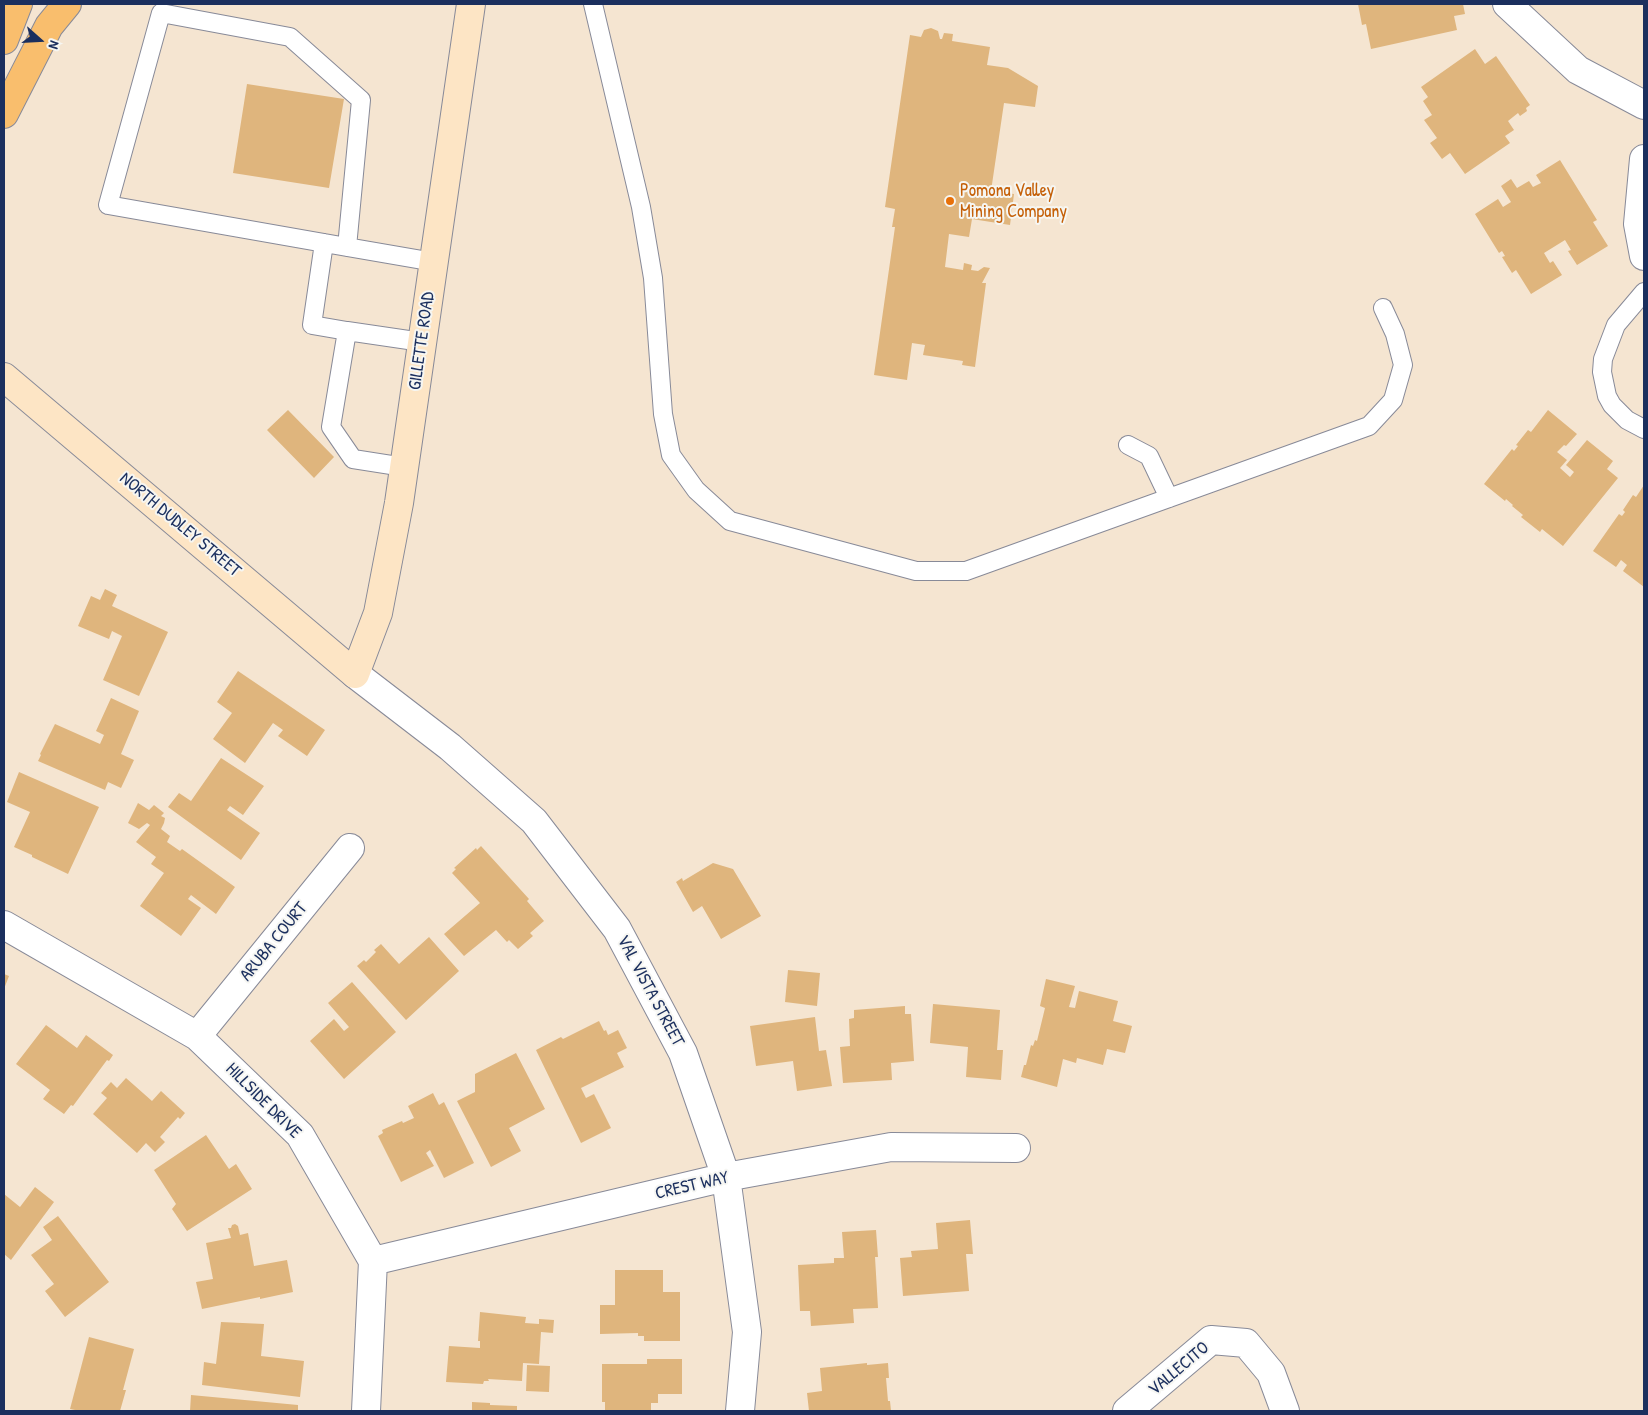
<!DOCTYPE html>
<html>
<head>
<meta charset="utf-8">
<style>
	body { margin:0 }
	#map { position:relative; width:1648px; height:1415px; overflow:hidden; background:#f5e5d1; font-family:"Patrick Hand",sans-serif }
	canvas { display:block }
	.frame { position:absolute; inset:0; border:5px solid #1b2f5e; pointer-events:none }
	.north { position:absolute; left:15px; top:15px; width:50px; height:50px; -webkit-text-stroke:4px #f6f6f2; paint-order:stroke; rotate:109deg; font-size:14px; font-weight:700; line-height:20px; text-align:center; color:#1b2f5e }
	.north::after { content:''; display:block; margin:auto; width:18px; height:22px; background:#1b2f5e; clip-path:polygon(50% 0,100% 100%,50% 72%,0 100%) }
</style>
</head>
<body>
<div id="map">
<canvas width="1648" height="1415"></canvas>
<div class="frame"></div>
<div class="north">N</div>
</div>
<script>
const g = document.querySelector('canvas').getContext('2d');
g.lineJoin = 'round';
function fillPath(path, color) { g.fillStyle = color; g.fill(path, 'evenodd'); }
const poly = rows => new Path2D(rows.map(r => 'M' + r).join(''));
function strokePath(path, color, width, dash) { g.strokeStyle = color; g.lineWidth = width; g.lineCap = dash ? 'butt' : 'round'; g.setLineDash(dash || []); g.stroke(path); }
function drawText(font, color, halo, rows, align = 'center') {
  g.font = font + ' "Patrick Hand",sans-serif'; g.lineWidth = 4; g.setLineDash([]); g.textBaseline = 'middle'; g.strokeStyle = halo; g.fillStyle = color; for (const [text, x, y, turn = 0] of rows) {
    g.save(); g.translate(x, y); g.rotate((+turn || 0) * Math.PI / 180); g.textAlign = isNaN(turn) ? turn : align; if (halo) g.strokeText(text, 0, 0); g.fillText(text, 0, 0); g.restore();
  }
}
fillPath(poly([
	[1358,4,1463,4,1465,14,1454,16,1457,30,1371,49,1366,24,1362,25],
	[931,28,938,31,940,39,942,39,944,33,953,34,952,41,990,47,987,65,1008,68,1038,86,1035,107,1004,103,991,191,1014,194,1010,225,972,219,969,237,949,234,945,267,963,270,964,263,972,265,971,270,978,271,984,267,990,268,982,283,986,283,975,367,962,365,963,361,923,355,925,345,912,343,907,380,874,375,895,227,892,227,895,209,885,207,910,35,921,37,924,30],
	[1475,49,1485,64,1496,56,1530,105,1526,108,1527,111,1520,116,1518,113,1508,121,1514,130,1505,136,1510,143,1465,174,1450,153,1442,159,1430,143,1437,138,1424,120,1432,115,1423,101,1428,97,1421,87],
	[247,84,344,99,329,188,233,173],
	[1560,160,1597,220,1593,222,1608,246,1577,265,1568,251,1571,250,1565,240,1544,253,1550,263,1553,261,1562,275,1531,294,1516,270,1512,273,1502,257,1505,256,1502,251,1499,253,1475,214,1498,199,1503,207,1511,202,1501,186,1511,179,1517,188,1529,181,1533,187,1541,183,1536,175],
	[288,410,334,457,314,478,267,430],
	[1548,410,1577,434,1566,446,1564,445,1557,452,1567,460,1560,468,1570,477,1574,472,1566,465,1587,440,1613,461,1607,469,1618,478,1563,546,1542,529,1540,532,1521,517,1523,515,1512,506,1513,505,1506,499,1505,501,1484,484,1512,449,1514,451,1518,446,1516,445,1528,430,1531,432],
	[1644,485,1644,587,1623,571,1627,565,1621,560,1616,567,1593,551,1619,514,1622,516,1625,512,1623,510,1633,495,1636,497],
	[105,589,117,595,112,606,168,632,139,696,103,680,122,636,112,631,109,639,78,626,91,596,100,600],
	[238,671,325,730,307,756,278,736,283,730,273,723,245,763,213,739,232,713,217,702],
	[111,698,139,711,121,754,134,760,121,788,108,782,105,790,38,761,41,755,40,754,55,724,100,744,104,735,96,731],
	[221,758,264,786,243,815,230,806,227,810,260,833,241,860,168,807,179,793,191,801],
	[19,772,99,807,68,874,32,857,32,855,14,847,30,812,7,802],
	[138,803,149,810,154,805,164,813,161,816,165,818,164,823,161,829,170,836,167,842,180,851,182,849,235,887,216,914,191,895,188,899,201,908,181,936,140,906,164,873,151,864,156,857,136,842,150,825,147,823,139,829,128,823],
	[481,846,529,899,527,901,544,921,530,933,533,936,518,949,509,940,507,942,496,930,464,956,444,934,480,903,452,873,456,869,454,868,476,848,477,850],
	[713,863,733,869,761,916,721,939,702,906,693,912,676,882,682,878,683,881],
	[429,937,459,971,406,1020,357,966,364,960,366,962,376,952,374,950,381,944,399,964],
	[788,970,820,973,817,1006,785,1002],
	[4,974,9,976,4,989],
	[1046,979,1075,986,1069,1007,1075,1008,1079,991,1118,1001,1113,1021,1132,1026,1125,1053,1107,1049,1103,1065,1077,1058,1076,1063,1063,1059,1057,1087,1021,1077,1024,1065,1026,1065,1031,1045,1033,1046,1035,1040,1037,1041,1045,1008,1040,1006],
	[352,982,396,1032,344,1079,310,1041,334,1019,344,1031,349,1027,328,1003],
	[933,1004,1000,1010,997,1050,1003,1050,1001,1080,966,1077,968,1047,930,1043],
	[905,1006,905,1014,911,1014,914,1061,891,1063,892,1080,843,1083,840,1047,850,1046,849,1019,854,1018,854,1010],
	[815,1017,819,1051,826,1050,832,1086,797,1091,793,1061,756,1066,750,1026],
	[599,1021,604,1031,606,1030,608,1035,618,1030,627,1048,617,1053,624,1067,581,1088,586,1098,594,1094,611,1128,581,1143,536,1050,561,1037,563,1039],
	[46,1025,77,1048,86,1035,113,1055,109,1061,107,1060,73,1106,71,1105,64,1114,43,1099,50,1090,16,1064],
	[516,1053,545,1109,509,1128,521,1151,491,1167,457,1101,475,1092,475,1074],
	[126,1078,152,1101,161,1091,185,1113,180,1119,178,1117,160,1137,165,1142,155,1152,146,1143,137,1153,93,1114,107,1098,101,1093,111,1082,117,1088],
	[433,1093,439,1105,444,1102,474,1163,444,1178,430,1150,426,1153,434,1166,401,1182,378,1136,383,1133,382,1130,402,1121,403,1123,414,1118,408,1106],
	[206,1135,229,1169,236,1164,252,1189,187,1231,172,1209,176,1204,154,1170],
	[35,1187,54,1202,11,1260,4,1254,4,1194,20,1207],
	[58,1216,109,1282,65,1317,45,1291,54,1284,31,1255,52,1240,43,1227],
	[970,1220,973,1254,966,1254,969,1291,903,1296,900,1258,912,1257,911,1251,938,1249,936,1223],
	[235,1224,238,1226,240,1235,248,1233,254,1266,287,1260,293,1292,260,1299,260,1297,202,1309,196,1282,213,1279,206,1243,231,1238,228,1228,231,1228,232,1225],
	[876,1230,878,1257,875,1257,878,1308,853,1309,854,1323,811,1326,810,1311,800,1311,798,1265,834,1263,834,1258,844,1258,842,1232],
	[615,1270,663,1270,663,1292,680,1292,680,1341,644,1341,644,1336,638,1336,638,1333,600,1334,600,1305,615,1305],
	[480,1312,526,1317,525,1323,539,1324,539,1319,554,1320,553,1333,541,1332,539,1364,523,1363,522,1381,488,1379,489,1381,484,1381,483,1384,446,1382,449,1346,480,1348,480,1341,478,1341],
	[221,1322,264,1324,261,1356,304,1361,300,1397,202,1385,204,1362,216,1364],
	[89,1337,134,1349,123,1390,126,1390,120,1411,80,1411,70,1409],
	[647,1359,682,1359,682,1394,658,1394,658,1403,651,1403,651,1411,605,1411,605,1402,602,1402,602,1364,647,1364],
	[867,1363,867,1365,888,1363,889,1378,886,1378,888,1401,890,1401,891,1411,886,1410,809,1411,807,1393,822,1391,820,1368],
	[527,1365,550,1366,549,1392,526,1391],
	[191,1395,298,1405,298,1411,190,1411],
	[472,1402,490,1403,490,1405,517,1406,517,1411,472,1411]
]), '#dfb57d');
const lane = poly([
	[593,4,641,207,653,278,663,414,671,455,696,490,730,521,916,571,966,571,1369,426,1393,400,1403,365,1395,334,1383,308],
	[324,243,312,325,347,331],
	[347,247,361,100,290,37,161,13,108,205,347,247,434,262],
	[1644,292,1616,325,1603,359,1602,372,1607,396,1612,405,1627,420,1644,429],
	[1128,445,1149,456,1169,498],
	[404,467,353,459,331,427,347,331,422,342]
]);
const street = poly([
	[1507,4,1578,70,1644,105],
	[1644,159,1638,224,1644,256],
	[355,674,450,747,534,821,617,929,683,1053,726,1177,747,1332,740,1411],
	[4,925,197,1036,300,1135,373,1261,366,1411],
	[197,1036,350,848],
	[373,1261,726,1177,891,1147,1016,1148],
	[1127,1411,1211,1340,1246,1343,1271,1373,1285,1411]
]);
const secondary = poly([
	[4,377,355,674,378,613,399,503,471,4]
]);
const highway = poly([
	[4,40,18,4],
	[4,114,49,26,67,4]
]);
strokePath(lane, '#888a98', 20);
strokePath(street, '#888a98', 30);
strokePath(secondary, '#888a98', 30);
strokePath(highway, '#888a98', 30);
strokePath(lane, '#fff', 18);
strokePath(street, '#fff', 28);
strokePath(secondary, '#fde5c5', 28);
strokePath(highway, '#f9be6d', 28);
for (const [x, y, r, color] of [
	[950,201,5,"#e8710a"]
]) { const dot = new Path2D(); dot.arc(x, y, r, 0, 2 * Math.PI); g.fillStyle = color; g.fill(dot); strokePath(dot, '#f6f6f2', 2); }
drawText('18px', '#c56008', '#f6f6f2', [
	["Pomona Valley",960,191],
	["Mining Company",960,212]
], 'left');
drawText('18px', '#1b2f5e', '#f6f6f2', [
	["GILLETTE ROAD",422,341,-82],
	["NORTH DUDLEY STREET",180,525,40],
	["ARUBA COURT",274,942,-51],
	["VAL VISTA STREET",650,991,62],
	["HILLSIDE DRIVE",263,1101,45],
	["CREST WAY",692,1186,-13],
	["VALLECITO",1179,1369,-40]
]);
</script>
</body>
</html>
